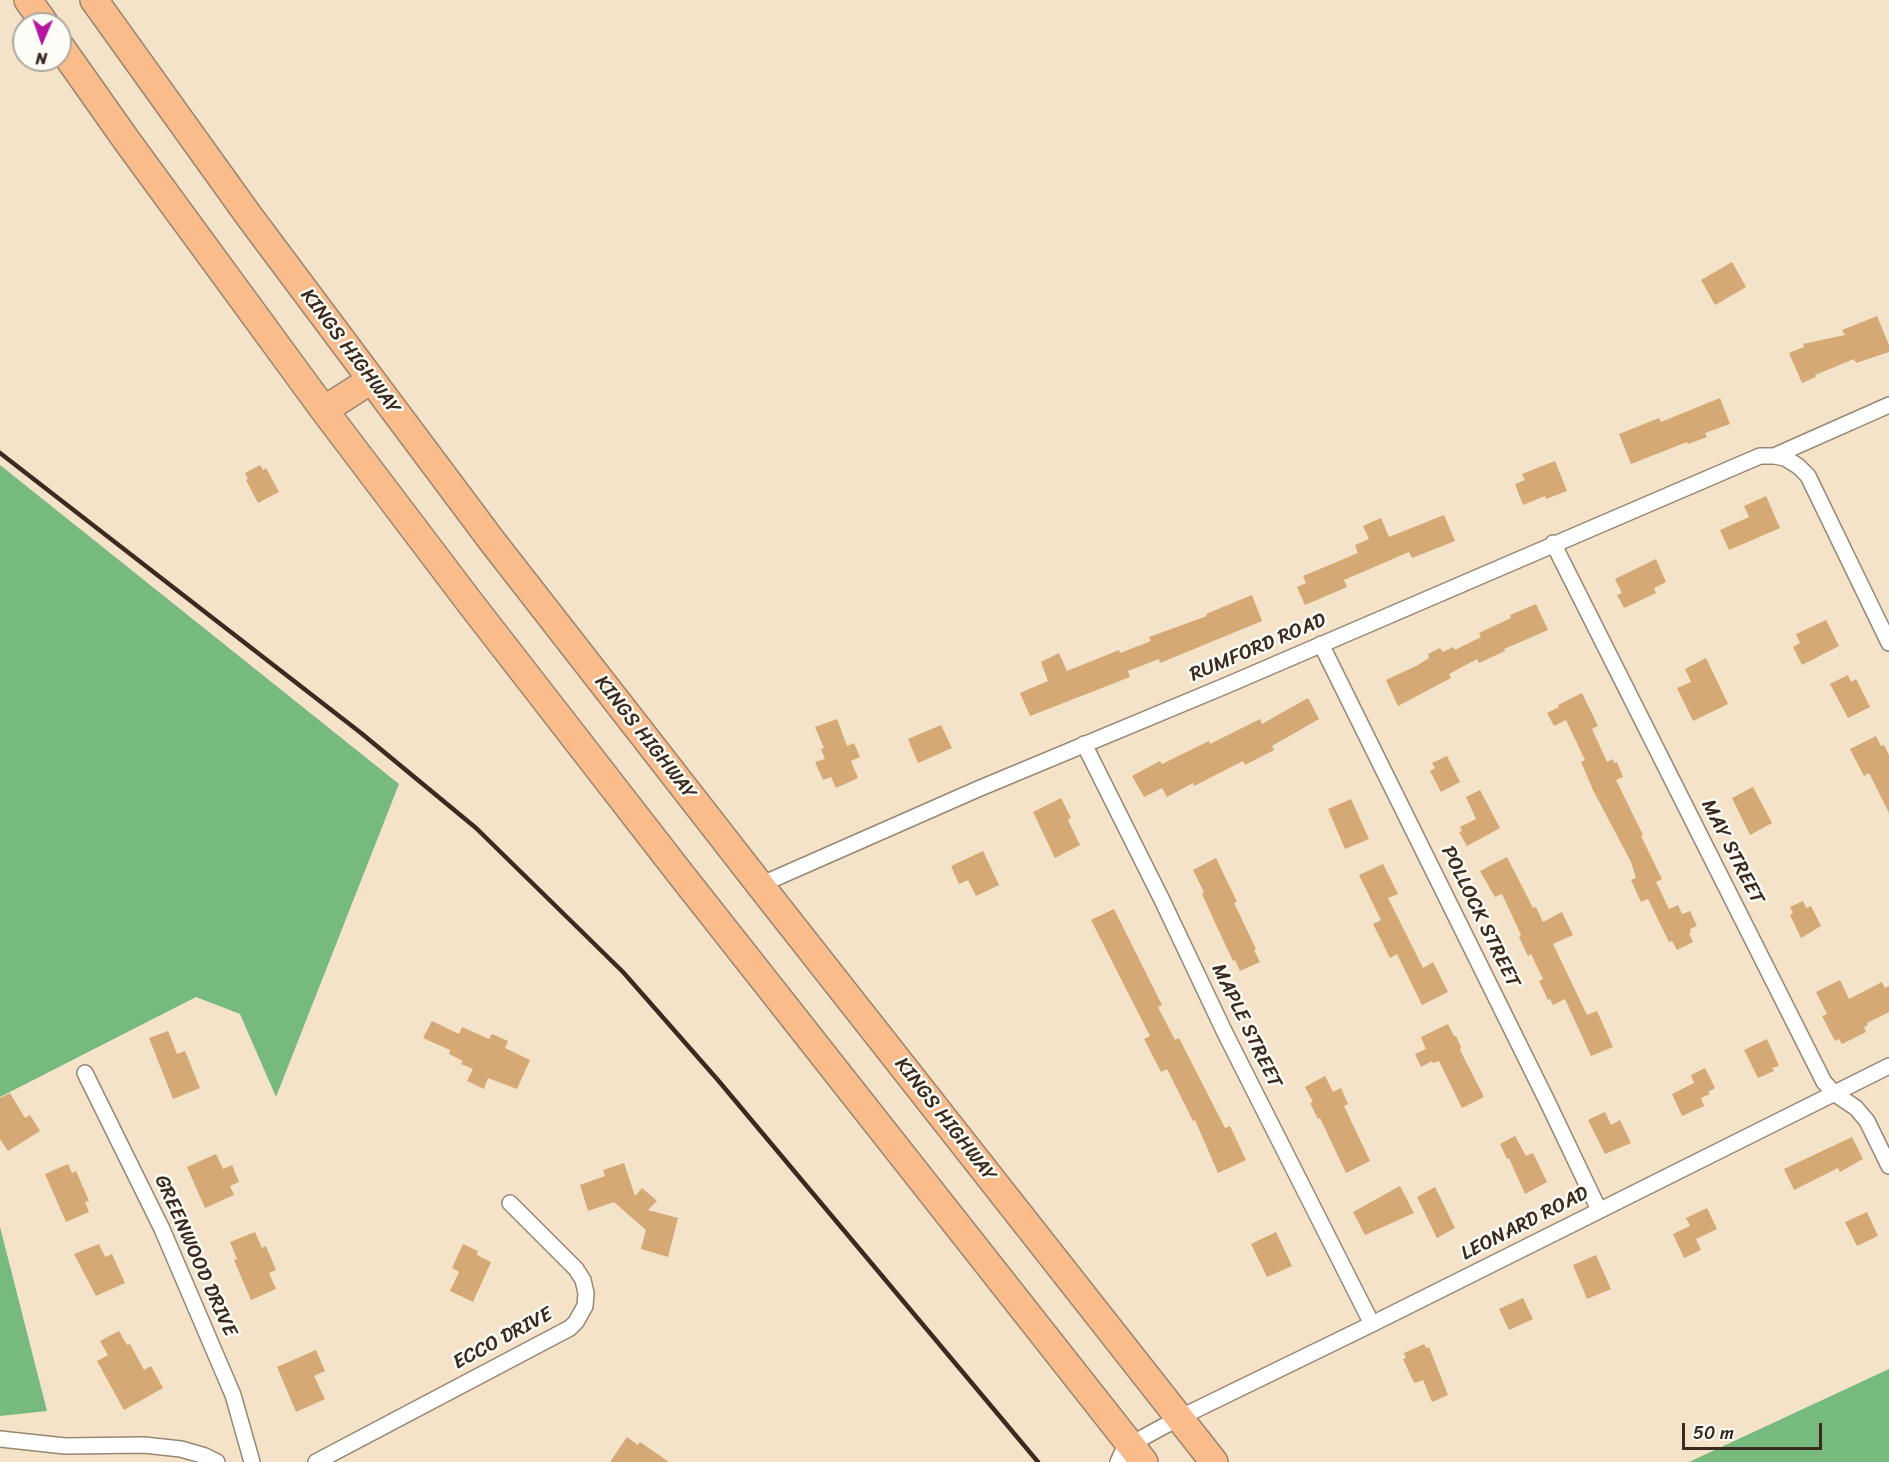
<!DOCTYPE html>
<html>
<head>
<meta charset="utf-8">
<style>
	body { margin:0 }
	#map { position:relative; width:1889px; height:1462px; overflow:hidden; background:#f4e3c8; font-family:Sriracha,sans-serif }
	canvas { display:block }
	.north { position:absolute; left:12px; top:12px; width:60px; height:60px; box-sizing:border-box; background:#fdfcf7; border:2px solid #afa8a0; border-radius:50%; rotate:182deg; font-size:16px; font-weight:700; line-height:24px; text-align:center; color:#3b2a1e }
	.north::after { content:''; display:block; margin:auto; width:21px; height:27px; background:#b5179e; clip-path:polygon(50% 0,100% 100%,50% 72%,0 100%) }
	.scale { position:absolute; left:1682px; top:1423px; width:140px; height:27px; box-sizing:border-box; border:3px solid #3b2a1e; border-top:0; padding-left:8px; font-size:18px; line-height:21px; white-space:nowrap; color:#3b2a1e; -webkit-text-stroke:4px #fdfcf7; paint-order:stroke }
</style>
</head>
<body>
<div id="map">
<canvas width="1889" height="1462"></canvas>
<div class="north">N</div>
<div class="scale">50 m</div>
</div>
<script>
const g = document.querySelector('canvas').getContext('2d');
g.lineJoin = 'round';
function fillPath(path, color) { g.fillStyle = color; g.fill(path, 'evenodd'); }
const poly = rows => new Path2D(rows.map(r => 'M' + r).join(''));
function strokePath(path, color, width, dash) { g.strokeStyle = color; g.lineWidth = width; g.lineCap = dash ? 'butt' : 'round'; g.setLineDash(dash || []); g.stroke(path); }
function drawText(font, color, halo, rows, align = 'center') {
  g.font = font + ' Sriracha,sans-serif'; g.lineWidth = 5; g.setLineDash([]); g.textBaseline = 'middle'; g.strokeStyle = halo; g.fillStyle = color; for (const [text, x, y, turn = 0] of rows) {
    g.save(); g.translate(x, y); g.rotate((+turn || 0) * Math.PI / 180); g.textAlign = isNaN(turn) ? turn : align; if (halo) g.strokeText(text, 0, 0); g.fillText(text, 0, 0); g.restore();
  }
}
fillPath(poly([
	[0,465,399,784,276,1097,240,1014,196,997,0,1097],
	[0,1227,47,1411,0,1416],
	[1889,1369,1889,1462,1689,1462]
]), '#76ba7e');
fillPath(poly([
	[1732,262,1746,287,1715,305,1701,280],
	[1877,316,1889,345,1889,352,1856,363,1854,359,1815,375,1816,377,1802,383,1789,353,1804,347,1803,344,1845,335,1842,330],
	[1720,398,1730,424,1705,433,1707,437,1688,444,1687,442,1631,464,1619,434,1659,418,1661,422],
	[1555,461,1567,491,1546,499,1545,496,1523,505,1515,484,1525,480,1522,474],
	[260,465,263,470,266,468,279,492,258,503,246,480,248,479,245,473],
	[1766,496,1780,528,1729,550,1720,530,1749,517,1744,506],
	[1444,515,1455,541,1412,558,1409,552,1344,580,1347,587,1305,605,1297,587,1306,583,1303,576,1358,553,1355,545,1369,539,1363,526,1381,518,1389,537],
	[1656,559,1666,582,1654,588,1656,593,1624,608,1617,595,1622,593,1615,579],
	[1252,595,1262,621,1160,663,1159,659,1128,671,1130,677,1030,716,1020,693,1048,681,1041,662,1059,653,1067,671,1119,650,1120,653,1151,641,1149,637,1207,616,1206,614],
	[1536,604,1548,630,1504,649,1505,651,1479,663,1477,659,1449,674,1451,678,1398,706,1386,680,1418,665,1429,658,1428,654,1440,648,1443,652,1453,647,1455,650,1481,637,1479,633,1511,618,1510,615],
	[1826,620,1839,646,1802,665,1793,647,1800,643,1796,634],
	[1706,658,1728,704,1693,721,1677,688,1691,682,1685,669],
	[1848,675,1851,682,1856,679,1870,707,1848,718,1830,684],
	[1582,693,1598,726,1592,729,1607,762,1613,759,1614,763,1617,762,1623,777,1616,780,1643,835,1641,836,1662,879,1656,882,1669,909,1678,905,1682,914,1690,911,1697,926,1690,929,1691,932,1689,933,1693,942,1677,950,1672,941,1669,942,1648,899,1641,902,1631,880,1636,878,1631,862,1593,790,1581,762,1585,760,1566,720,1554,726,1547,713,1559,707,1558,705],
	[1308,698,1319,719,1272,746,1274,750,1245,765,1243,761,1194,786,1193,783,1167,797,1162,788,1144,797,1132,776,1160,761,1162,764,1209,741,1210,744,1260,719,1262,724],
	[837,719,847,746,854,743,860,757,851,761,858,778,836,788,831,777,823,780,815,762,825,759,821,749,824,748,815,727],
	[941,725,952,748,918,763,908,739],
	[1876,736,1881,746,1884,745,1889,755,1889,813,1869,773,1864,776,1850,749],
	[1447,756,1460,782,1441,792,1430,771,1435,768,1432,763],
	[1753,787,1772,823,1750,835,1732,798],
	[1480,790,1500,828,1467,846,1459,832,1462,831,1460,827,1476,819,1466,797],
	[1061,798,1071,818,1068,820,1080,845,1055,858,1033,812],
	[1351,799,1369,839,1345,849,1328,809],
	[983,851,999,885,976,896,968,880,959,884,951,866],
	[1507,857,1533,908,1536,907,1543,922,1562,912,1573,935,1553,944,1587,1015,1597,1011,1613,1047,1591,1056,1565,999,1553,1005,1550,999,1548,1000,1539,981,1543,979,1531,954,1528,956,1519,937,1521,935,1502,894,1495,897,1480,871],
	[1216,858,1237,902,1234,903,1256,949,1254,950,1260,962,1240,971,1235,960,1233,961,1218,929,1202,894,1204,892,1193,870],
	[1383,864,1398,894,1388,898,1423,968,1433,962,1448,992,1422,1005,1397,954,1390,958,1373,924,1381,920,1359,875],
	[1803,901,1806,908,1811,906,1821,926,1801,938,1790,915,1793,913,1790,907],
	[1114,909,1162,1005,1158,1007,1175,1040,1179,1038,1225,1128,1230,1126,1246,1160,1218,1173,1195,1120,1193,1121,1167,1069,1161,1072,1144,1039,1150,1036,1091,920],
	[1840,980,1849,999,1882,982,1885,988,1889,986,1889,1012,1867,1023,1868,1025,1864,1027,1866,1032,1842,1044,1839,1039,1835,1041,1822,1016,1827,1014,1816,992],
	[432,1021,459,1034,462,1027,489,1039,492,1034,508,1041,505,1048,530,1060,517,1089,488,1078,484,1089,467,1081,473,1069,461,1064,463,1061,449,1054,450,1050,423,1038],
	[1448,1024,1454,1036,1456,1036,1461,1047,1460,1050,1484,1097,1462,1108,1439,1061,1433,1063,1432,1061,1421,1067,1415,1054,1426,1049,1421,1037],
	[168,1031,177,1054,185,1051,200,1088,173,1099,149,1038],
	[1767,1039,1779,1066,1772,1068,1774,1071,1758,1078,1744,1050],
	[1705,1068,1715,1088,1708,1092,1710,1094,1701,1098,1704,1106,1682,1116,1672,1094,1694,1083,1691,1075],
	[1325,1076,1333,1092,1341,1088,1348,1104,1344,1106,1370,1161,1346,1173,1320,1118,1318,1119,1310,1103,1313,1102,1305,1087],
	[10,1093,25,1118,30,1115,40,1131,8,1151,0,1139,0,1098],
	[1605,1112,1611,1125,1620,1120,1631,1143,1605,1154,1588,1120],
	[1515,1136,1526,1156,1533,1153,1547,1182,1525,1194,1509,1158,1507,1159,1500,1144],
	[1852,1137,1863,1159,1840,1172,1838,1168,1794,1190,1784,1169],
	[216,1154,223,1169,232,1165,239,1182,230,1186,234,1195,205,1208,187,1167],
	[624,1163,635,1196,642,1188,657,1201,648,1210,678,1218,668,1257,641,1249,646,1230,614,1202,588,1211,580,1185,605,1176,603,1170],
	[68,1164,72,1173,76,1171,89,1201,85,1202,89,1212,66,1222,45,1174],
	[1400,1186,1414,1213,1365,1235,1353,1212],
	[1435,1187,1455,1228,1437,1238,1417,1197],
	[1707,1208,1717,1229,1696,1239,1701,1250,1684,1258,1673,1234,1690,1226,1686,1218],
	[1867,1212,1878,1236,1857,1246,1845,1222],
	[255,1232,262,1248,266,1246,276,1270,269,1273,276,1289,251,1300,234,1260,237,1259,230,1242],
	[1276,1232,1292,1266,1267,1277,1251,1244],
	[99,1244,105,1257,112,1254,125,1283,96,1296,74,1254],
	[463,1244,478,1251,477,1255,491,1262,473,1302,450,1291,459,1272,452,1268],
	[1596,1255,1611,1289,1587,1299,1573,1265],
	[1523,1298,1533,1319,1509,1330,1499,1309],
	[119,1331,127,1345,130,1344,144,1370,151,1366,163,1388,124,1410,97,1361,108,1355,100,1341],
	[1424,1344,1426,1348,1429,1347,1448,1395,1432,1402,1423,1380,1414,1383,1403,1359,1406,1358,1404,1353],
	[316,1350,325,1371,314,1376,325,1399,296,1412,277,1367],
	[627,1437,638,1445,640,1442,669,1462,610,1462]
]), '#d4a976');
const street = poly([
	[1774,456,1889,405],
	[1553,543,1824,1082,1834,1093,1856,1108,1867,1121,1889,1166],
	[1321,644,1548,1103,1599,1210],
	[1084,744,1162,900,1225,1033,1372,1324],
	[760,885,978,789,1225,686,1760,456,1774,456,1785,458,1798,466,1808,476,1889,643],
	[85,1073,162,1229,233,1395,252,1462],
	[0,1439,65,1446,144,1445,181,1449,205,1456,217,1462],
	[316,1462,570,1328,576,1322,585,1306,586,1293,583,1280,576,1269,510,1203],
	[1118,1462,1122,1453,1131,1444,1179,1418,1372,1324,1889,1066]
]);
const highway = poly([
	[28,0,45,24],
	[94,0,249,216,492,541,760,885,1214,1462],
	[60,46,127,141,324,410,471,604,679,872,1144,1462],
	[324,410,371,380]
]);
strokePath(street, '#988673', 18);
strokePath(highway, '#988673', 30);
strokePath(street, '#fff', 15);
strokePath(highway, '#f9bc8a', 27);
strokePath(poly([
	[0,453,361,733,476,828,623,972,717,1079,1038,1462]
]), '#3b2a1e', 4.5);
drawText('20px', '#3b2a1e', '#fdfcf7', [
	["KINGS HIGHWAY",350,352,53],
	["RUMFORD ROAD",1258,648,-23],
	["KINGS HIGHWAY",645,738,52],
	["MAY STREET",1732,852,63],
	["POLLOCK STREET",1480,917,64],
	["MAPLE STREET",1246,1026,64],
	["KINGS HIGHWAY",945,1120,52],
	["LEONARD ROAD",1525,1224,-27],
	["GREENWOOD DRIVE",195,1256,66],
	["ECCO DRIVE",503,1339,-28]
]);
</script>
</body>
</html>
